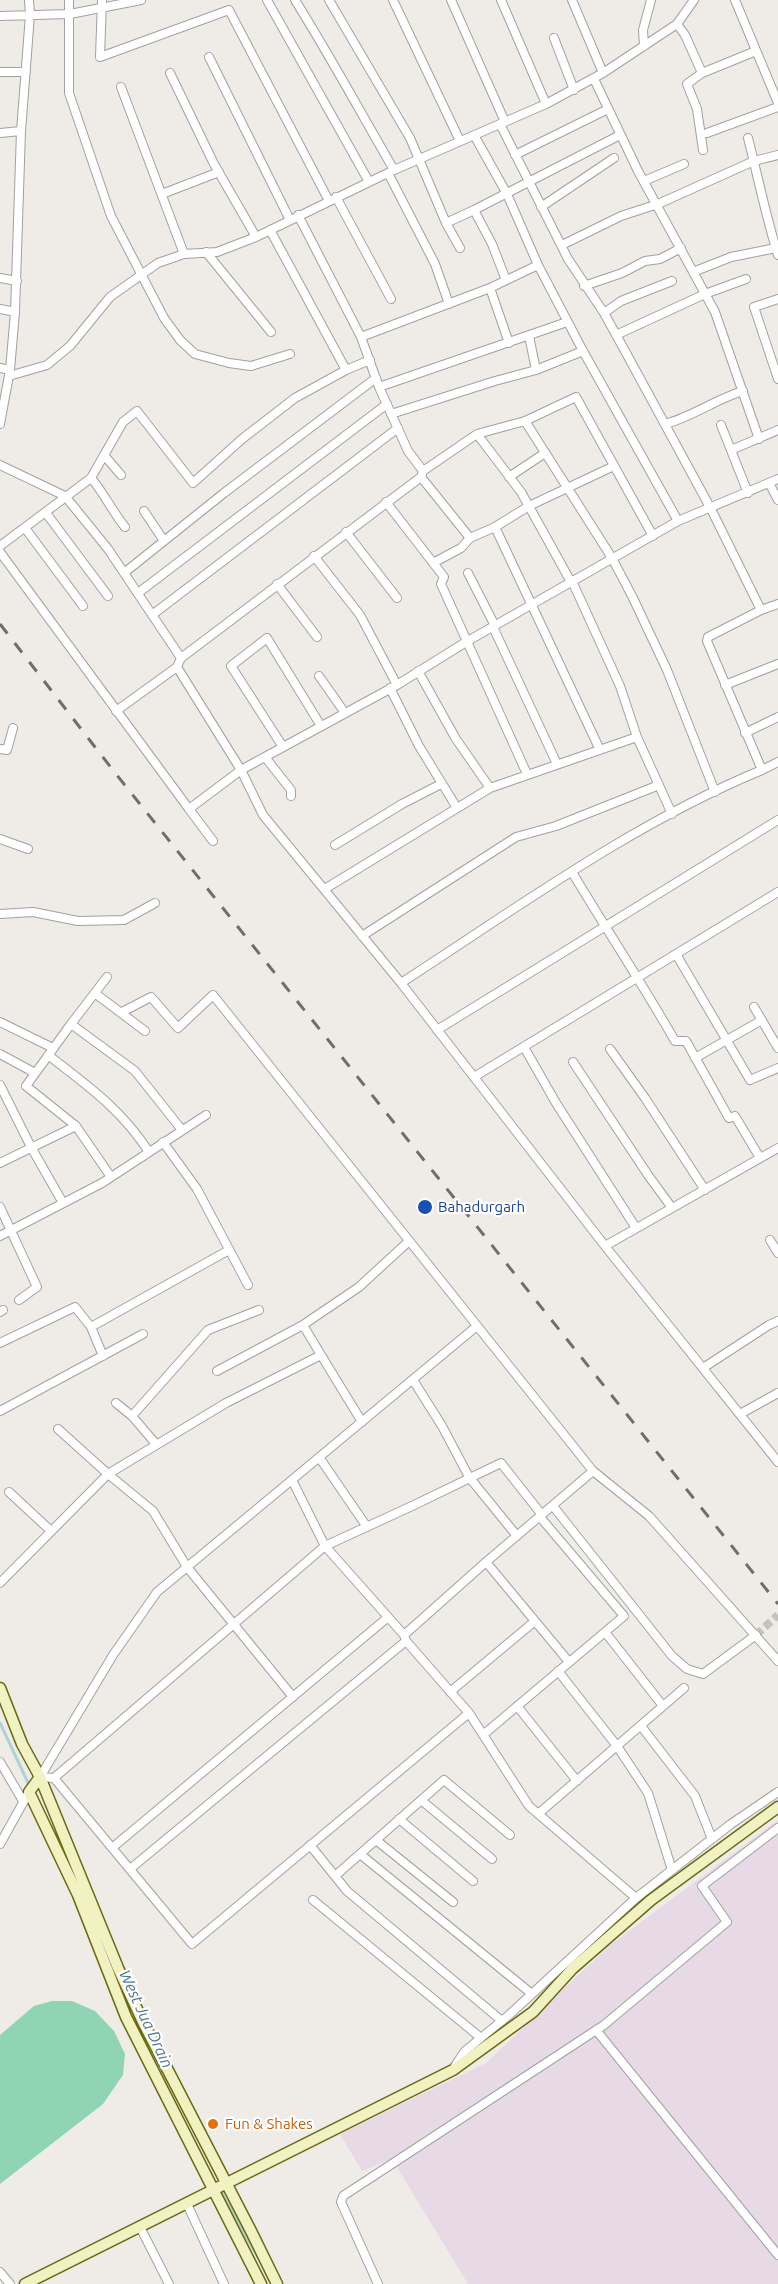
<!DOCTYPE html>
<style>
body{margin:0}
canvas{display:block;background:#efece7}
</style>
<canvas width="778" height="2284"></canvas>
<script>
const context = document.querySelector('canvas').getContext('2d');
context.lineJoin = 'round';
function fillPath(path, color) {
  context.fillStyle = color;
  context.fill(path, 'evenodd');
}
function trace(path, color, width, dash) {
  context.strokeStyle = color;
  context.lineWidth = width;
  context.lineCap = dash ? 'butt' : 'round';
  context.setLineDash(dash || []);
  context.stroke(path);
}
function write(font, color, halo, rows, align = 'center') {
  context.font = font + ' Ubuntu,sans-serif';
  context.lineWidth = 4.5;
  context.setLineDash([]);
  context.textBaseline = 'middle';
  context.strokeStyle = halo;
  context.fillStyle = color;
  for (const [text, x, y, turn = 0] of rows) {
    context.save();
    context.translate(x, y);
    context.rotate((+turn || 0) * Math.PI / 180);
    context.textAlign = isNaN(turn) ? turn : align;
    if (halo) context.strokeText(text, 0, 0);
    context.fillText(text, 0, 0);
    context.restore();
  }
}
fillPath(new Path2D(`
 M778,1820V2284H468L392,2159L362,2171L340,2134L486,2063L609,1946Z`), '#e7dae6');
fillPath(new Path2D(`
 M52,2001H72L95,2011L114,2031L125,2054L123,2075L103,2104L0,2184V2035L34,2006Z`), '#8fd5b4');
trace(new Path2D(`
 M0,1723L30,1787
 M54,1832L61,1848
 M219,2188L260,2261`), '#add1d7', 3);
trace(new Path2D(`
 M756,1635L778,1615`), '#c6c3bf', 8, [8, 4]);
const street = new Path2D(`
 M69,0V93L111,216L164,318L180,340L195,354L229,363L251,366L290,354
 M102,0L100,57L229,10L329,201
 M267,0L369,182
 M295,0C330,56 361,113 394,170
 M329,0L410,138L446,223L460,248
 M393,0L460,141
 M451,0L505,122
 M501,0L546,104
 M572,0L603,73
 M735,0L778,103
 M0,16L70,14L141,0
 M677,24L685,35L702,73
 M554,38L574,90
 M644,46L643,30L651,0
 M209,57L290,220
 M0,72H26
 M170,73L214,164L256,237
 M594,79L638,171L715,312L759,439
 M121,87L184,254
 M500,124L568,259L604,313L625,351L711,509L761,610
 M0,133L21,131
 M707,133L778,107
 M474,135L507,194L538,265L583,351L678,521
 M748,138C758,177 766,217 778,255
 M703,150L697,109L687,84L702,73L756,51
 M515,155L608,109
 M388,173L435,264L449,304
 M644,181L684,164
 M162,194L219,172
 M336,197L391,299
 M541,207L614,158
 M474,210L492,244L506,280
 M298,215L361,337L379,387L408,451L423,471L421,477L470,538L495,527L600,750
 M446,223L474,210L620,135
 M270,230L346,370
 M562,245L621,216L658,204L754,161L778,155
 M206,252L271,332
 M693,272L731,257L776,248
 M0,278L17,281
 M584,286L622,273L645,261L660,259L681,248
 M490,288L509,343
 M778,299L754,307L778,379
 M0,309L15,312
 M604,313L621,301L672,281
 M616,335L705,294L746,279
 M529,336L536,370
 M361,337L490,288L538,265
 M0,368L10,370
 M9,376L47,365L70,346L110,297L158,263L184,254L217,252L256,237L394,170L546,104L603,73L677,24L694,0
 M379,387L567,322
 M391,414L495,381L536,370L583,351
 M525,421L612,558L633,598L667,670L715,792
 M0,424L10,370L15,312L21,131L30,15L29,0
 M665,424C692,417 716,399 743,391
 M721,425L748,493
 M477,434L521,492L571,582
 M731,450L778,430
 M104,455L121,475
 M0,465L65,496L108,549L181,658L177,667L241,770L263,815L401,983L605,1246L778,1462
 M423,471L477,434L525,421L576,397L653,536
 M509,477L545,453
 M91,478C104,493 112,511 125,527
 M769,483L778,500
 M386,502L444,577L441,584L527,774
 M144,511L164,541
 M46,513L108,596
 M495,527L529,506L614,466
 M25,528L83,606
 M346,532L397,598
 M0,546L91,478L123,422L137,411L193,483L242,439L295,398L346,370L370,360
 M0,552L189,809L241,770L397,685
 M314,556L360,615L397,685L466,642L678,521L778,479
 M433,563L461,548L470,538
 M124,573L224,493L376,378
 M468,573L495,626
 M572,581L620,686L637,737L672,814
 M277,584L317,637
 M138,593L387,404
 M152,615L398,428
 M493,627L557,764
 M181,658L421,477
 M418,671L456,739L490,788
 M319,676L345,713
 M725,685L778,664
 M390,688L419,746L457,808
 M116,711L177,667
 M745,733L778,717
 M283,747L231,666L267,638L321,726
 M0,749L7,750L13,728
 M265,757L291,790V796
 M762,770L778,762
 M189,809L213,841
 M0,839L28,849
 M335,845L402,804L441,784
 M572,872C606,929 642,983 675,1041H686L729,1118L735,1116L760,1158
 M328,887L490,788L637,737
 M0,914L33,912L78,921L124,920L155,903
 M362,936L516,837L556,826L659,785
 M676,954L750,1080L778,1068
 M401,983C515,909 635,822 762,770L707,641L708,637L761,610L778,604
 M96,994L145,1031
 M754,1007L778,1048
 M122,1012L151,997L178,1028L213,995L593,1471L649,1516L778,1661
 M0,1022L53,1048
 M71,1024L107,977
 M437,1030L778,820
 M524,1047L556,1103L636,1228
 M610,1049L645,1098L705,1190
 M0,1054L35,1073
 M48,1055C88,1086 121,1109 149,1152
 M695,1058L762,1020
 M573,1062L648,1175L672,1208
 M474,1077L778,892
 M0,1085L31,1147L63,1203
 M163,1142L197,1189L248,1285
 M0,1163L76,1126
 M111,1177L76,1126L26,1086L71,1024L135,1071L182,1130
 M0,1207L37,1287L19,1300
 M0,1236L102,1183L206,1115
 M770,1240L778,1253
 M605,1246L778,1148
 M0,1312L3,1310
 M303,1325L321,1355
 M91,1327L229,1250
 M0,1343L75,1307L91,1327L103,1356
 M703,1368L769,1325L778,1321
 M217,1371L303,1325L359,1287L409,1241
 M413,1380L442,1426L469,1477L517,1536
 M116,1403L132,1416
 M0,1411L143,1334
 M740,1414L778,1393
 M58,1429L108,1474L153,1511L187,1567L293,1697
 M156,1444L132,1416L208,1330L259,1310
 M319,1457L367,1527
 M292,1480L325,1546L404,1635L406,1641L469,1713L529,1806L636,1898
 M9,1492L51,1531
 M553,1506L672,1656L687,1669L703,1674L756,1635
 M486,1562L569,1662
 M0,1583L108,1474L226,1403L321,1355L362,1422
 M605,1632L663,1706
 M404,1635L486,1562L593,1471
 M558,1671L617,1746L648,1793L672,1870
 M450,1692L535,1621
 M517,1706L577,1781
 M469,1713L192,1944L54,1778L40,1777L113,1655L157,1592L477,1326
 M641,1726L695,1796L712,1839
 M483,1735L624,1616L540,1517
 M0,1762L23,1801
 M54,1778L325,1546L412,1506L501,1463L542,1515
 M421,1800L492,1859
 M538,1814L684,1688
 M399,1819L473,1881
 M376,1840L453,1902
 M0,1844L29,1792
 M310,1845L347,1891L502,2021
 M112,1848L387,1618
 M360,1854L532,1994
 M130,1869L406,1641
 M335,1876L444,1780L510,1835
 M313,1900L481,2038
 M596,2030L778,2255
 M455,2066L465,2051L509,2015L636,1898L731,1824L778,1792
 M187,2204L224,2284
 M140,2227L169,2284
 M0,2272L10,2284
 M378,2284L341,2202L343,2196L604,2025L727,1922L702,1886L778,1828`);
const secondary = new Path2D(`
 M0,1688L22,1744L40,1777L118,1968L143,2022L251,2231L277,2284
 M40,1777L29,1792L78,1895L126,2017L261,2284
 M25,2284L453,2070L533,2012L573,1968L651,1900L778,1807`);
trace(street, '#a1a1a1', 10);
trace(secondary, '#696b12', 13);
trace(street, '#fff', 8);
trace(secondary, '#f2f1c2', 10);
trace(new Path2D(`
 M0,624L112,769L778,1604`), '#6e6e6e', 3, [12, 12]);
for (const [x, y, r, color] of [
 [425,1207,8,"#1a4fb4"],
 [213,2124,6,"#e8710a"]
]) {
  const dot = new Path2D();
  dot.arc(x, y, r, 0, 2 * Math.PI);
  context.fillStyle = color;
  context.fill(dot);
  trace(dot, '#fff', 2);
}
write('15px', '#164399', '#fff', [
 ["Bahadurgarh",438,1207]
], 'left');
write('15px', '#c56008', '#fff', [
 ["Fun & Shakes",225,2124]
], 'left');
write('italic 16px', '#507896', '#fff', [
 ["West Jua Drain",146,2019,65]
]);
</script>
